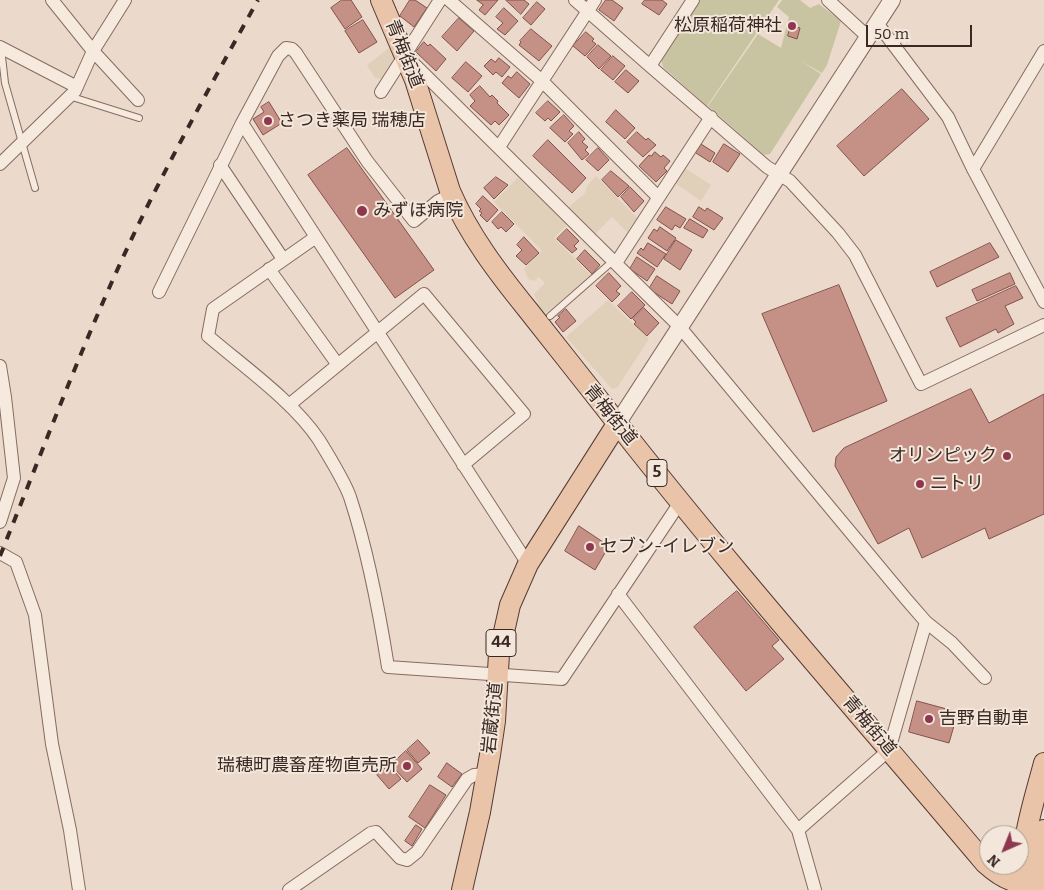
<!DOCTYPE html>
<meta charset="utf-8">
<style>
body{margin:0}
#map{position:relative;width:1044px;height:890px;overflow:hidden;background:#ebd9cc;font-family:Bitter,serif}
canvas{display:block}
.north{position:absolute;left:979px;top:825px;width:50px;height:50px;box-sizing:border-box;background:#f3e6da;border:1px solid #a99a91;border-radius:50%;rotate:224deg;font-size:14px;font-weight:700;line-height:20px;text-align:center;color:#392823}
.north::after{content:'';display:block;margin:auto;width:18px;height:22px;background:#8f374f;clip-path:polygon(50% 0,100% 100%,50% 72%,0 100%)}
.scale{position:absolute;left:866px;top:25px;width:106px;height:22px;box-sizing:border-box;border:2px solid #392823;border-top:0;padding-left:6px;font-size:15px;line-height:18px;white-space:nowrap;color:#392823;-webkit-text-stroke:4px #f3e6da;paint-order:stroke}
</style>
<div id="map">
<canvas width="1044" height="890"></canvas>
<div class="north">N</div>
<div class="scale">50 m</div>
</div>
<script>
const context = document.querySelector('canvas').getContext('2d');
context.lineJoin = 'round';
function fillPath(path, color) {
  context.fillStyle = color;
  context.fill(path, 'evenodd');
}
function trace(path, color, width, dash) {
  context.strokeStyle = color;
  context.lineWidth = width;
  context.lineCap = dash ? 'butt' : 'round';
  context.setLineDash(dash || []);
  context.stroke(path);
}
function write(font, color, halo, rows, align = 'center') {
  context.font = font + ' Bitter,"Noto Sans JP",serif';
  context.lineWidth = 4;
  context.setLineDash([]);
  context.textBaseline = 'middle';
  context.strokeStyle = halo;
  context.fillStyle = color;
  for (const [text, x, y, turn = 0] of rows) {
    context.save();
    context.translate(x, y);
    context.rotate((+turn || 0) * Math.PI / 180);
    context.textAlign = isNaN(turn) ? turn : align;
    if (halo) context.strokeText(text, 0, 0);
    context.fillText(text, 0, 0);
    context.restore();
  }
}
fillPath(new Path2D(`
 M393,45L396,56L381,79L375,78L367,65Z
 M685,168L711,185L701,201L675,183Z
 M596,176L637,218L627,232L612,217L594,235L568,208L585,193L587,186Z
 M518,177L567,225L554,238L591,275L545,314L540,308L534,294L545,283L539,277L534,281L528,279L524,269L542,251L494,202Z
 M608,300L649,339L617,388L612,389L566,337Z`), '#e0d0ba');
fillPath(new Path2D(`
 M700,0H779L707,106L663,67L661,59Z
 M782,0H800L810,8L819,4L841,21L827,65L822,73L801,61L821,74L770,154L764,155L708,106L758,34L781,48L789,17L777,7Z`), '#c8c3a0');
const building = new Path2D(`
 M342,0H351L362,17L345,29L331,8Z
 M410,0H415L427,8L414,27L400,16Z
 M477,0H498L485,15L479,10L483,5Z
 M506,0H524L529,4L521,14Z
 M606,0H612L623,8L614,21L599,10Z
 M645,0H662L667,4L659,15L642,4Z
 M537,2L545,9L531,25L523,18Z
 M504,8L518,21L505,35L497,29L503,23L496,17Z
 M459,18L474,31L457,51L442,37Z
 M363,20L377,42L359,53L345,31Z
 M791,25L800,28L797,39L788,36Z
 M531,29L552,46L539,61L519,45L521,42L520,41Z
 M586,32L594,39L592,41L596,44L585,56L573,46Z
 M424,42L428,46L430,44L446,59L436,71L416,52Z
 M598,45L611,56L599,69L587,57Z
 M613,56L625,66L613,80L601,70Z
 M499,58L510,67L502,77L496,72L493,75L484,66L491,59L495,62Z
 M466,62L482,76L468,92L452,78Z
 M626,70L639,81L628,93L615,82Z
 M517,72L530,84L519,98L502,83L508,76L511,78Z
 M480,86L490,97L492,95L498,101L497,103L509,115L499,125L495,121L491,125L470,106L475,101L470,95Z
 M902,89L929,119L864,176L837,146Z
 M548,101L560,112L551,121L548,118L545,121L536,113Z
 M269,102L282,123L263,135L253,119L264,112L261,107Z
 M616,110L635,128L625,139L606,122Z
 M564,115L574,126L569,131L573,134L565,142L550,128Z
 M579,132L585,139L582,142L588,147L585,150L589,154L582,160L568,143Z
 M637,132L646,140L648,138L656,145L643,157L627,142Z
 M548,140L586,178L572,193L533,156Z
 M701,144L715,153L710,162L696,153Z
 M724,144L740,154L728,172L713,162Z
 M347,148L434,270L395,298L308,175Z
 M598,148L609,160L598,171L586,160Z
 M655,152L661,157L663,155L670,161L664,168L667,171L656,182L639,166L649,155L651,156Z
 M611,171L629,186L618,197L602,180Z
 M496,177L508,185L494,199L484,188Z
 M630,187L644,201L634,212L621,197Z
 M483,196L498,210L487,222L480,215L482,213L479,211L481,209L476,204Z
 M666,207L686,219L680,228L675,225L672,230L657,220Z
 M699,207L705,211L707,208L723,218L714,230L693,217Z
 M502,212L514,224L506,232L501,227L498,229L492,222Z
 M690,219L708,230L703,238L684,228Z
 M660,227L676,238L667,251L648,238L654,229L657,231Z
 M567,229L579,241L574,246L577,249L572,253L557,239Z
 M524,237L539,253L526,265L516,256L522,250L517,245Z
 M676,240L692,250L680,270L664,259Z
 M648,243L666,254L657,267L637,253L641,248L643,250Z
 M990,243L999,257L937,287L930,272Z
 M585,250L600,265L592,274L577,259Z
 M637,257L655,269L647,281L630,269Z
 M609,273L621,286L616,291L620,294L612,302L596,286Z
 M1010,273L1015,284L977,301L972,290Z
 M657,276L680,291L672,304L649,289Z
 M839,285L887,401L813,432L762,314Z
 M1016,286L1023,298L1005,306L1014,324L998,333L996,329L960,347L946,318Z
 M632,292L645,305L631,319L618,306Z
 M644,308L659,323L647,336L634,324L636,322L633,319Z
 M566,309L576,321L563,332L555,322L560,317L558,316Z
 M971,389L989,423L1044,394V514L989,539L985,528L922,558L909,528L878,544L835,466L836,457L844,448Z
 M579,526L609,546L595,570L565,551Z
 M737,591L779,640L772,646L784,659L746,691L694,627Z
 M917,701L958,712L949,743L909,732Z
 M418,740L430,753L418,763L407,750Z
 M406,751L422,769L407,782L391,765Z
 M447,763L462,774L452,787L438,777Z
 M389,765L401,779L389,789L377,775Z
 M430,785L446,795L425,828L409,817Z
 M416,825L422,829L412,846L405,841Z`);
fillPath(building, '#c59086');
trace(building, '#835149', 1);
const service = new Path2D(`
 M1,48L5,83L35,188
 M69,96L139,118
 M550,316L614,260`);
const minor = new Path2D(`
 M52,0L93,51L138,100
 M449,0L542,81L658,197
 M575,0L650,66L693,0
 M828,0L868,37
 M877,23L948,117L973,169L1044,302
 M0,47L77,87
 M410,60L679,326L906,599L926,622L952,643L985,678
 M650,66L767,167L790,181L838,233L855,255L921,384L1044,325
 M381,92L440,0
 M242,123L528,564
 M499,147L595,0
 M0,164L75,91L93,51L125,0
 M220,165L283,259
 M973,169L1044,51
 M316,237L213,309L208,336C243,366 294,402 319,440C327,453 345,483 350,497C368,552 379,610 388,667L562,679L681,501
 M616,263L711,117
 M269,269L338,365
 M159,292L242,123L278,56L286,48L292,49L296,53L367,161L414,221L438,201L452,194
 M0,366L5,397L14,478L0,522
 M289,405L424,294L524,414L463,465
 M0,553L16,562L35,615L52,744L70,830L79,890
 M618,594L798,830L815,890
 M798,830L889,750L926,622
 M289,890L371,833L376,832L400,858L407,860L417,852L467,779L474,775L487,774`);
const tertiary = new Path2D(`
 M617,424L892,0`);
const primary = new Path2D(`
 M381,0L415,80L450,191C469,235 498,273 528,310C553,342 578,373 603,405C725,562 857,711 985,863C1005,881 1016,884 1042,884
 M462,890L480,812L490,755L495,721L499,654L510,605L528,564L617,424
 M1024,890C1018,847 1033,805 1044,763
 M1043,890L1042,837L1044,830`);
trace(service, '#866b61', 8);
trace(minor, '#866b61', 14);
trace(tertiary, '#866b61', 18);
trace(primary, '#553b34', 22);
trace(service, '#f6e9de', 6);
trace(minor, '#f6e9de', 12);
trace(tertiary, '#f6e9de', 16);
trace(primary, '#e9c4a9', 20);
trace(new Path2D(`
 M0,556C47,440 91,320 147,207C182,137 220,68 258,0`), '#392823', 4, [9, 9]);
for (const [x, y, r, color] of [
 [792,26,5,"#8f374f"],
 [268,121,5,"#8f374f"],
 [362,211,6,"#8f374f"],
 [1007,456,5,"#8f374f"],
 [920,484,5,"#8f374f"],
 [590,547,5,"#8f374f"],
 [929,719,5,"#8f374f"],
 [407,766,5,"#8f374f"]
]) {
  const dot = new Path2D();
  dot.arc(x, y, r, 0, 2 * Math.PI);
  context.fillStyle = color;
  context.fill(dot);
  trace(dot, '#f3e6da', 2);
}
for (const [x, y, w] of [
 [657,473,20],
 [501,643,30]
]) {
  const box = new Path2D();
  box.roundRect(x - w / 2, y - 13.5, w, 27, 4);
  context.fillStyle = '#f3e6da';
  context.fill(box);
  trace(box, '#392823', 1);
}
write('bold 16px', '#392823', null, [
 ["5",657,473],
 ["44",501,643]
]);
write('18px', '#392823', '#f3e6da', [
 ["松原稲荷神社",782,26,"right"],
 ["さつき薬局 瑞穂店",278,121],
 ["みずほ病院",373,211],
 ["オリンピック",997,456,"right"],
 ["ニトリ",930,484],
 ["セブン-イレブン",600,547],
 ["吉野自動車",939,719],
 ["瑞穂町農畜産物直売所",397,766,"right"]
], 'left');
write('18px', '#392823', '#f3e6da', [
 ["青梅街道",404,54,68],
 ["青梅街道",610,415,51],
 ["岩蔵街道",493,718,-84],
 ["青梅街道",869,726,50]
]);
</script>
